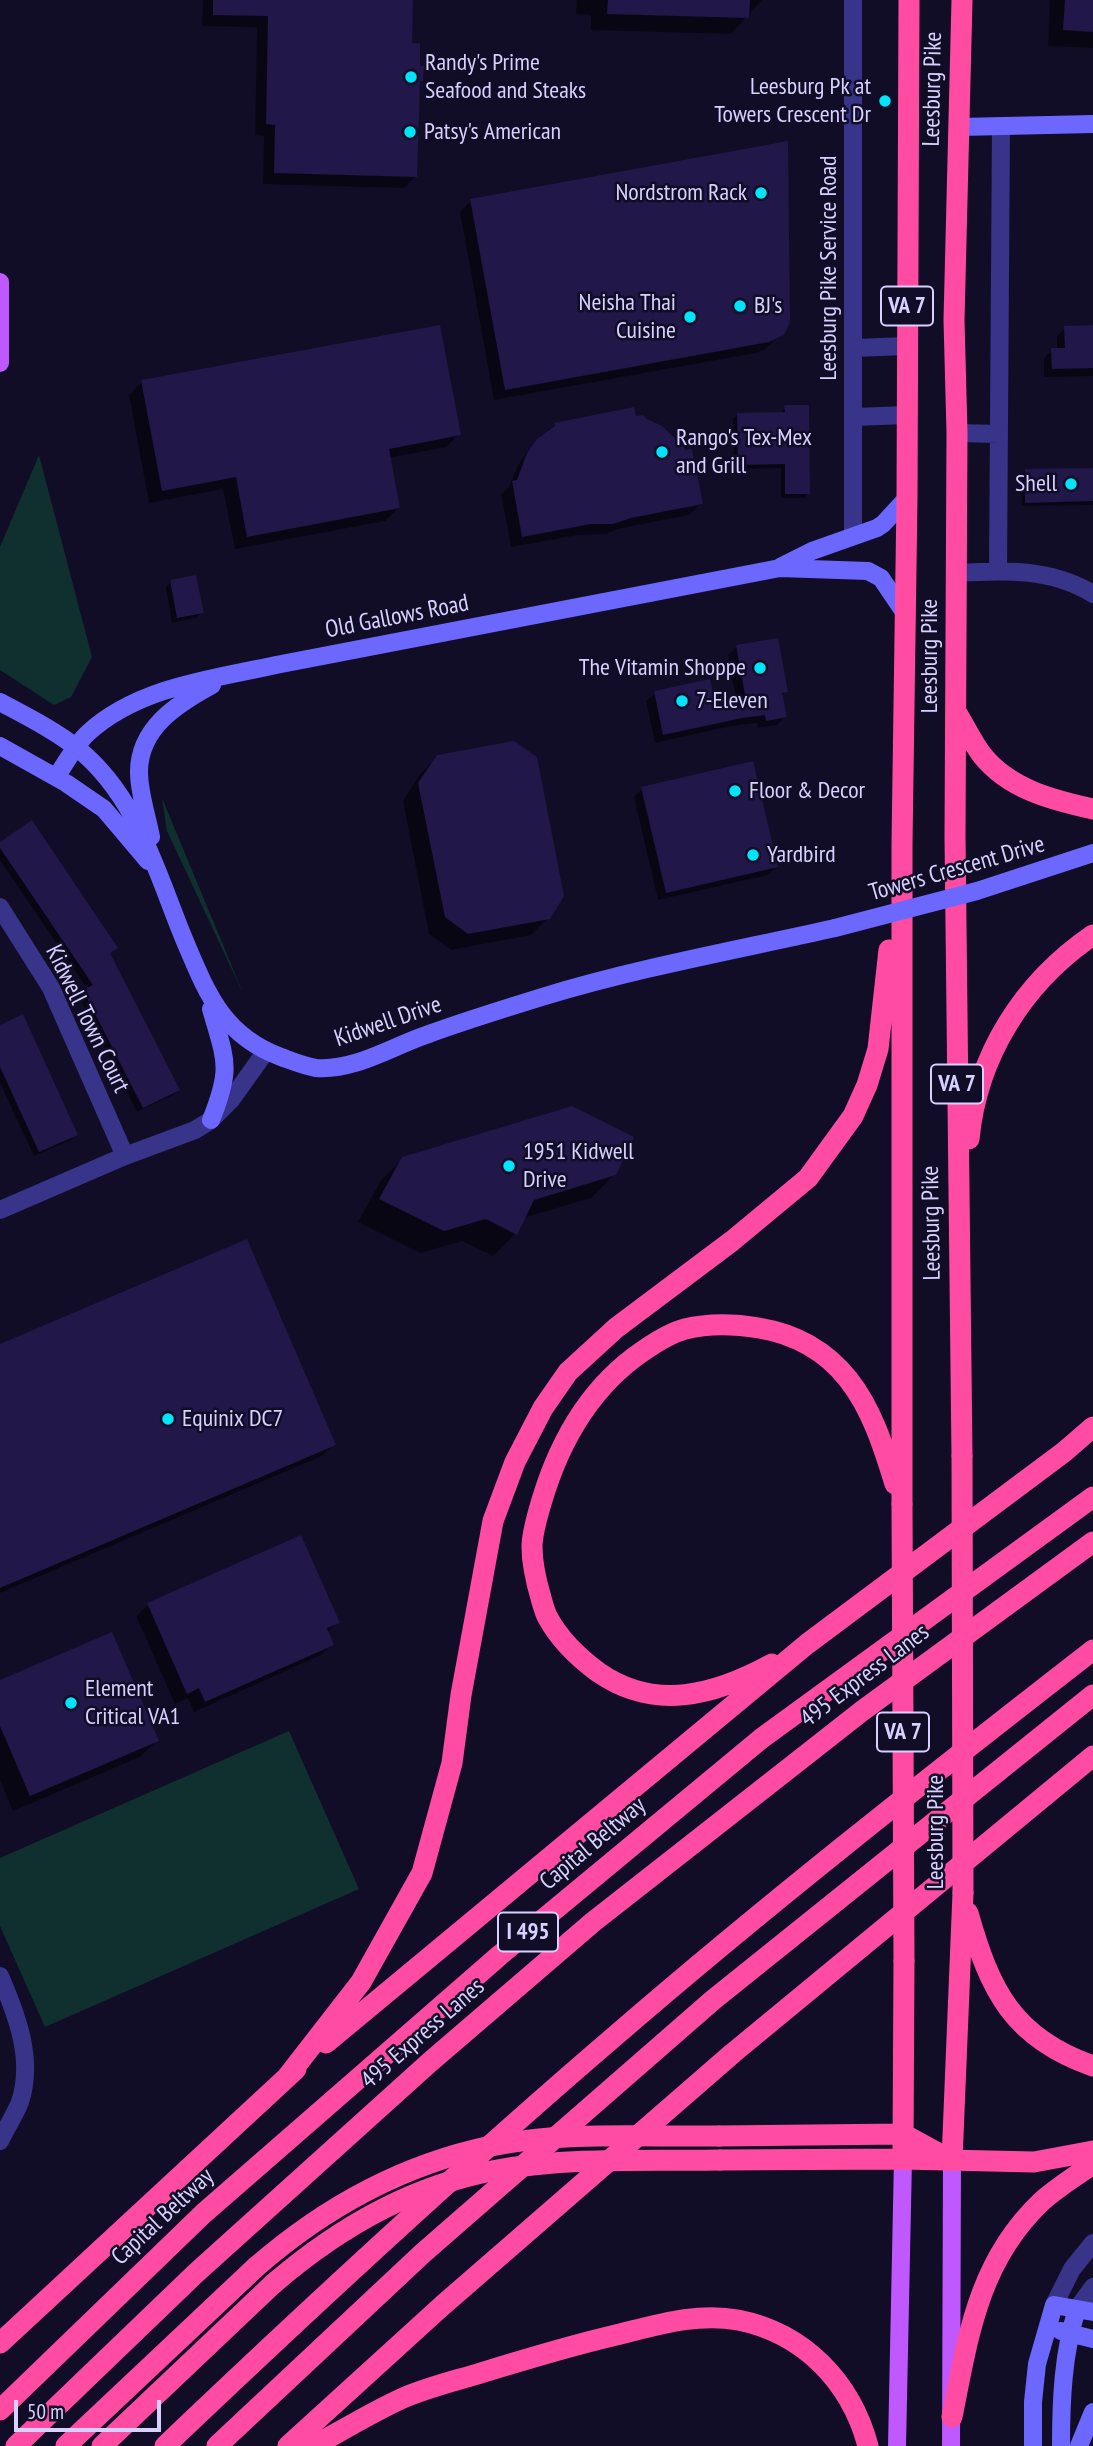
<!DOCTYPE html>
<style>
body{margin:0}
#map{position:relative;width:1093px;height:2446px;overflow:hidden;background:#110d26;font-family:"PT Sans Narrow",sans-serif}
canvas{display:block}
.scale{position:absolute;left:14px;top:2400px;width:147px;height:32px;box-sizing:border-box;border:4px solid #d7d1ff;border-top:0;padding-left:9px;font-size:21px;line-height:24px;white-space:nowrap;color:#d7d1ff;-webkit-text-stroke:5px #110d26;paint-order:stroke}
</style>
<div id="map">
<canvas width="1093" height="2446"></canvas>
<div class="scale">50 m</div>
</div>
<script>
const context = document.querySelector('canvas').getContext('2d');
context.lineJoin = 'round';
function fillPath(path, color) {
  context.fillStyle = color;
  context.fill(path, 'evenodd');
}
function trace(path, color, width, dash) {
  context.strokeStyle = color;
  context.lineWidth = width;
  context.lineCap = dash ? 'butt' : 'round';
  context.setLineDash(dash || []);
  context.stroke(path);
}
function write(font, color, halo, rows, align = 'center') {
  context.font = font + ' "PT Sans Narrow",sans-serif';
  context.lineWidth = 5;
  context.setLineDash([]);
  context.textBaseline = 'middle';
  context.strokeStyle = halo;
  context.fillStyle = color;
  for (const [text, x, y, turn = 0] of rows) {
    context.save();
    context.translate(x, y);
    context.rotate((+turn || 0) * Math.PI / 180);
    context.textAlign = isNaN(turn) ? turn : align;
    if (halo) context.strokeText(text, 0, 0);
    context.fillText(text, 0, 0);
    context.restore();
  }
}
fillPath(new Path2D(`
 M39,455L92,657L71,697L54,705L0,670V547Z
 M162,798L243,993L167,831Z
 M289,1731L359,1889L45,2027L0,1926V1858Z`), '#0f302f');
fillPath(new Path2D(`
 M203,0H412L411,45L422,80L418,84L416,176L404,188L263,184L264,136L255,135L257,27L202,26Z
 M577,0H762L731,34L591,30V15L576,14Z
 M1050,0H1093V48L1048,46Z
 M471,201L785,331L764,350L756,353L494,400L460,212Z
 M1093,327V376L1044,377V358L1052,350H1057V336L1065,328Z
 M142,382L459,434L446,447L389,458L399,508L385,521L235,549L223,489L149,503L129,395Z
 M785,407L808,494L804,498H781V468L734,469L733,419L737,415L781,414Z
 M634,418L701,504L689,515L618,529L606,534L578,535L511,547L501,494L509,487L517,467L526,453L555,425Z
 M1093,470V505L1022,506L1021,475L1025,471Z
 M171,581L202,613L196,618L172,623L166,587Z
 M737,647L786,691L781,696L785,717L777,725L758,728L757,723L732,726L655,743L646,701L655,693L714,707L737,703L728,655Z
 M437,757L548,918L531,935L451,950L429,934L403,801L420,774Z
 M642,789L776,867L768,875L658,900L634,797Z
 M0,844L109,954L178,1089L173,1095L137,1112L79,997L88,990L0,860Z
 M0,1027L76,1134L71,1140L34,1156L0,1083Z
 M403,1158L615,1174L591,1198L523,1218L516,1233L493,1256L462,1241L420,1253L358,1222L380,1182Z
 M0,1346L333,1445L322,1456L0,1593Z
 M300,1537L338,1622L327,1633L332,1644L321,1655L194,1712L188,1698L175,1704L136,1616L148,1605Z
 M0,1682L157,1741L140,1757L13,1811L0,1780Z`), '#0007');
fillPath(new Path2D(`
 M213,0H413L412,43H420V66H424L423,81H420L417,177L274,173L275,125L266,124L268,16L213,15Z
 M608,0H750L749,18L607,14Z
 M1065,0H1093V32L1063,30Z
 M788,141L790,322L784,335L769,342L505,390L470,199Z
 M440,325L461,435L389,449L400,508L247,537L236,477L162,491L141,380Z
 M1093,325V368L1052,369L1051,348H1065L1064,326Z
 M784,405H809L810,494H785V464L738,465L737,413L785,412Z
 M634,407L636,416L644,415L645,418L662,426L679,442L683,441L685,450L692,449L703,504L631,518L613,524H591L522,537L512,481L517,480L527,453L537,439L555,426L554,423Z
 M1093,468V501L1025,503V469Z
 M196,575L204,613L177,618L170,580Z
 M778,638L788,692L782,693L787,717L766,721L765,715L742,718L663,735L654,691L710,679L716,705L746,700L736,645Z
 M514,741L537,757L564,896L550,919L468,934L445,917L418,783L437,755Z
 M753,761L778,867L666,893L641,787Z
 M32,820L118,948L110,953L180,1090L143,1108L83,990L93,985L0,848V842Z
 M23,1014L78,1135L39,1152L0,1067V1025Z
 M572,1106L634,1137L616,1175L534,1200L517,1235L486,1219L444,1231L379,1199L402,1157Z
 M247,1239L336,1445L0,1588V1344Z
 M301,1535L340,1623L327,1628L334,1645L205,1702L199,1688L187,1694L147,1603Z
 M112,1632L159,1741L30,1796L0,1726V1680Z`), '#211748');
trace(new Path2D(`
 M853,348L907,346
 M854,417L907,415
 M957,433L999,434
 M853,535V0
 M998,570L1001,126
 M956,573C1004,570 1051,568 1093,594
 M0,907L51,988L125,1156
 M0,1210L125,1156L195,1130L211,1120L231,1100L266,1051
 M0,1976C17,2015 34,2060 20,2102C15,2115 6,2128 0,2141
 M1054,2305L1072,2269L1093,2243
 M1077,2309L1093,2287`), '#373489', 18);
trace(new Path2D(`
 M959,127L1093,124
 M780,567L812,551L877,528L883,524L907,498
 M0,702C26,716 54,730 77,748C137,796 156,871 184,939C207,993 222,1035 281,1057C292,1061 304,1066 316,1068C354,1071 391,1047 426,1035C464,1021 503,1009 542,997C637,968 737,950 835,928
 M0,746L66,783L104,809L148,861
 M56,777C66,763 75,745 88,733C138,687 212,679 276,665L780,568L868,571L881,578L904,612
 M151,837C147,816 139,793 139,772C139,728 177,704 212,685
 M211,1120C232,1068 226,1061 211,1009
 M1061,2331L1093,2339
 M1033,2446V2402L1037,2364L1054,2305L1093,2312
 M1061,2446C1061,2400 1063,2353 1077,2309
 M1079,2446L1093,2412`), '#6c68ff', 18);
trace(new Path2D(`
 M0,282V363
 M897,2446L903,2159
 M951,2446L952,2160`), '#c058ff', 18);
trace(new Path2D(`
 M956,712C965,726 972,742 982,755C1009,789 1052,800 1093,809
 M969,1139C977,1055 1024,982 1093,935
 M962,1456L955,836L957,433L954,320L962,0
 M902,1504V844L907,498L909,0
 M772,1664C715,1695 655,1712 598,1672C579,1658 560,1640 548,1618C545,1613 543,1605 541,1598C536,1581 532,1565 532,1547C532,1532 538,1514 542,1500C560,1440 590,1387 643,1351C656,1342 670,1333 685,1329C709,1323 735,1324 759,1328C795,1334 825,1350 848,1379C872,1409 884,1448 895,1484
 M968,1913C990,1991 1013,2038 1093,2066
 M326,2043L807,1644L1064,1452L1093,1427
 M288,2076L361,1982L422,1873L452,1763L461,1695L493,1521L515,1462L543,1408L568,1372L616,1328L732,1241L808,1178L853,1116L867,1085L878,1049L889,950
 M719,2136L903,2134L947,2158
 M903,2148L904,1961
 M720,2160L903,2159L1034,2162L1093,2151
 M952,2160L963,1893
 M0,2343L296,2069
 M0,2410L204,2213L500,1955L762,1738L1093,1497
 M952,2417C968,2337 978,2262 1041,2202C1056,2188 1076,2176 1093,2164
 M16,2446L196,2273L430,2062L593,1922L862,1711L1093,1542
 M66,2446L256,2267
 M102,2446L273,2284
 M165,2446C312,2306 461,2168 615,2036C770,1902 931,1776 1093,1650
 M217,2446L423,2253L713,2000L1093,1695
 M288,2446L443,2305L733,2053L1093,1756
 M314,2446C343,2430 372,2412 403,2398C426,2388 450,2382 474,2375C520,2361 565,2347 612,2336C654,2326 695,2312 738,2320C804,2333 851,2382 868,2446`), '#ff4ca2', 21);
trace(new Path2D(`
 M835,928L977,891L1093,853`), '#6c68ff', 18);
trace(new Path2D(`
 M962,1456L963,1893
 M902,1504L904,1961
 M256,2267C325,2207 401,2165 491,2146C564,2131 644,2137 719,2136
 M273,2284C338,2228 412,2185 497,2170C570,2157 646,2161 720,2160`), '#ff4ca2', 21);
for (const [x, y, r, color] of [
 [411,77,7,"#00e4fc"],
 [885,101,7,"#00e4fc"],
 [410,132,7,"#00e4fc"],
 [761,193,7,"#00e4fc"],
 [740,306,7,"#00e4fc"],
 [690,317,7,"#00e4fc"],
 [662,452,7,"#00e4fc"],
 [1071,484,7,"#00e4fc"],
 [760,668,7,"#00e4fc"],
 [682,701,7,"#00e4fc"],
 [735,791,7,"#00e4fc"],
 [753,855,7,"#00e4fc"],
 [509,1166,7,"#00e4fc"],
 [168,1419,7,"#00e4fc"],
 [71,1703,7,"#00e4fc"]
]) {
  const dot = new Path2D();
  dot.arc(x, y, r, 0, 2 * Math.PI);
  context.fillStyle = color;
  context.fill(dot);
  trace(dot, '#110d26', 2.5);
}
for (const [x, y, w] of [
 [907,306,52],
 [957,1084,52],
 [903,1732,52],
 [528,1932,60]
]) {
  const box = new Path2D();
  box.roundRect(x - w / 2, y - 19.5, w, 39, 5);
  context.fillStyle = '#110d26';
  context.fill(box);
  trace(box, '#d7d1ff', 2);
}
write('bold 23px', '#d7d1ff', null, [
 ["VA 7",907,306],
 ["VA 7",957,1084],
 ["VA 7",903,1732],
 ["I 495",528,1932]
]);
write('24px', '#d7d1ff', '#110d26', [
 ["Randy's Prime",425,63],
 ["Seafood and Steaks",425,91],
 ["Leesburg Pk at",871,87,"right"],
 ["Towers Crescent Dr",871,115,"right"],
 ["Patsy's American",424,132],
 ["Nordstrom Rack",747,193,"right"],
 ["Neisha Thai",676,303,"right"],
 ["Cuisine",676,331,"right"],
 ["BJ's",754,306],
 ["Rango's Tex-Mex",676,438],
 ["and Grill",676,466],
 ["Shell",1057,484,"right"],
 ["The Vitamin Shoppe",746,668,"right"],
 ["7-Eleven",696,701],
 ["Floor & Decor",749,791],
 ["Yardbird",767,855],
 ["1951 Kidwell",523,1152],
 ["Drive",523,1180],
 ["Equinix DC7",182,1419],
 ["Element",85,1689],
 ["Critical VA1",85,1717]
], 'left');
write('24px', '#d7d1ff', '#110d26', [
 ["Leesburg Pike",933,89,-89],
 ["Leesburg Pike Service Road",829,268,-90],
 ["Old Gallows Road",397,617,-11],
 ["Leesburg Pike",930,656,-90],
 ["Towers Crescent Drive",957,869,-16],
 ["Kidwell Town Court",87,1019,64],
 ["Kidwell Drive",388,1022,-19],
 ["Leesburg Pike",932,1223,-91],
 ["495 Express Lanes",865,1676,-37],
 ["Leesburg Pike",936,1832,-90],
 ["Capital Beltway",593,1844,-40],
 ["495 Express Lanes",423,2034,-41],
 ["Capital Beltway",163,2217,-43]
]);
</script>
